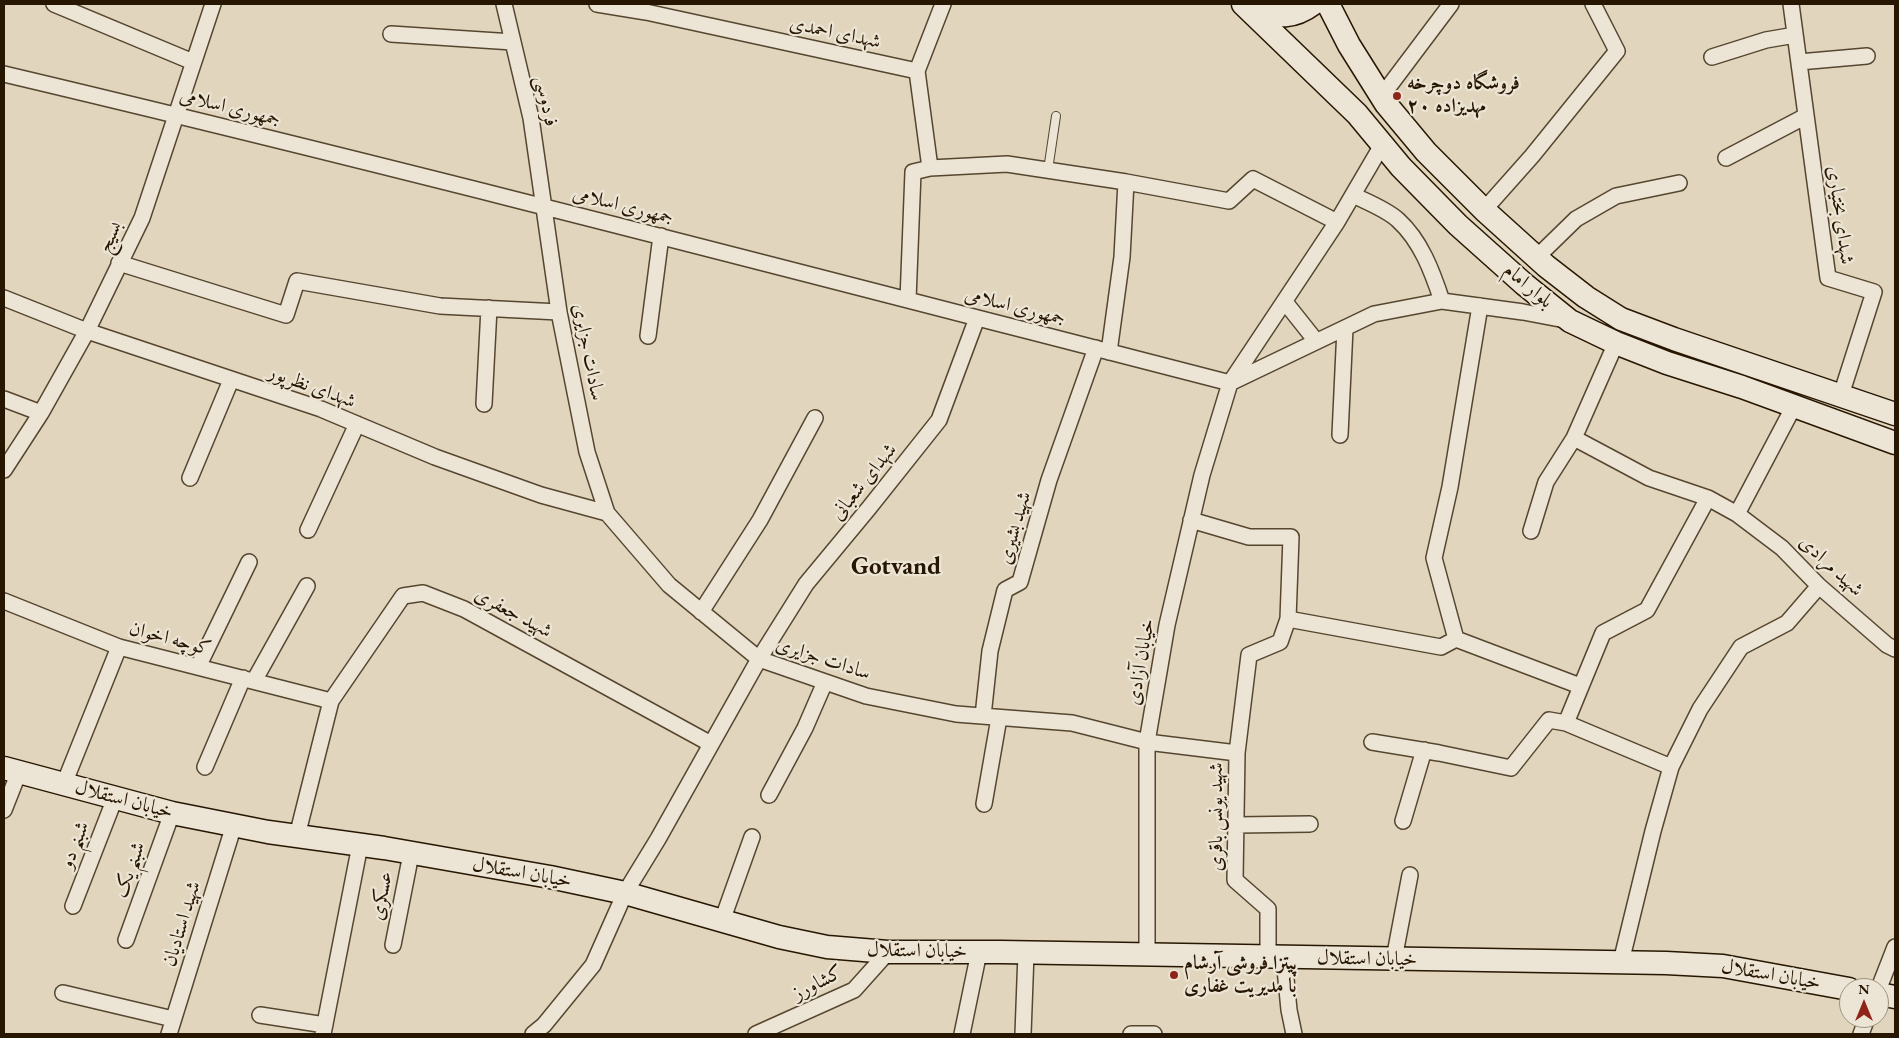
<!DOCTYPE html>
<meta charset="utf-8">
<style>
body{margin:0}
#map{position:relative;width:1899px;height:1038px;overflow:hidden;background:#e1d6bd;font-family:"EB Garamond",serif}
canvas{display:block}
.frame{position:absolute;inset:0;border:5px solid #271601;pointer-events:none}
.north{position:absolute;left:1839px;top:978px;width:50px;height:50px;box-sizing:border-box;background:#ece4d4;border:1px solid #9d9280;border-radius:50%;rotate:0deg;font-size:14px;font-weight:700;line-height:20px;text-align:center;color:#271601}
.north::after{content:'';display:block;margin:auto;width:18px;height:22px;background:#8f2418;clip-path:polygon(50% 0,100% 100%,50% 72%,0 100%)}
</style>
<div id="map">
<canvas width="1899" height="1038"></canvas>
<div class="frame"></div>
<div class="north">N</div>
</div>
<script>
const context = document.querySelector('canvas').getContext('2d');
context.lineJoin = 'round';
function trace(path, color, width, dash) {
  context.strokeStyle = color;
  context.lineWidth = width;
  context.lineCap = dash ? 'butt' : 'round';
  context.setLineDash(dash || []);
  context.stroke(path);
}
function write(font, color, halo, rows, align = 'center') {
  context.font = font + ' "EB Garamond",Amiri,serif';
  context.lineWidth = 4.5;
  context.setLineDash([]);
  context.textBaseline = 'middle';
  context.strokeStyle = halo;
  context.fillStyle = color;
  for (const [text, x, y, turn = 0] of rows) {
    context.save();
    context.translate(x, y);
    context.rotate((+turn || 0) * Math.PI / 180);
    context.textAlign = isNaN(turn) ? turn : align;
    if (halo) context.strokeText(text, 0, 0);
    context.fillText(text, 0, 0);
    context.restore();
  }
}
const lane = new Path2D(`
 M1048,170L1056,116`);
const street = new Path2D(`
 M54,4L193,62
 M504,4L531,118L559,312L587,452L607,513L669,585L759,659L866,696L956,714L1072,723L1147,742L1237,753L1249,655L1280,642L1288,619L1291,537H1249L1191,520
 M597,4L646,12L917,71
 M1791,4L1828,278L1874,292L1841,395
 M391,34L513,42
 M1712,57L1766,40L1795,35
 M1799,62L1867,56
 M4,74C414,171 822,278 1230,383L1374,314L1442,301L1523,312L1565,320
 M1381,97L1451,4
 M1726,158L1806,116
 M930,168L1007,164L1126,182L1229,201L1253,179L1337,222
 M1353,195C1367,202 1386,209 1398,220C1421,241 1432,271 1442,301
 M1484,210L1532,156L1617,51L1593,4
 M1537,257L1576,219L1616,196L1679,183
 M119,263L286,315L297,281L440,306L559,312
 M4,298L87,331L321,409L435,457L541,495L607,513
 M908,300L913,172L930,168L917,71L943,4
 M1285,302L1316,341
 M648,336L661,236
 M1616,343L1574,438L1649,478L1708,498
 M1109,352L1122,257L1126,182
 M4,399L41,413
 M484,404L489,308
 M1340,435L1345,328
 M4,470L41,413L87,331L142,218L213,4
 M190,478L231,380
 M1737,514L1782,548L1819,586L1887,645L1895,649
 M308,530L357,424
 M1531,531L1546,482L1574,438
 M4,601L119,647L331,701
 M701,612L760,520L815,418
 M1288,619L1441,647L1456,639L1580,686
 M1456,639L1434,558L1450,487L1480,306
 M198,667L249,562
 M254,681L307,586
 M983,716L990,651L1005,590L1020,582L1049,480L1096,348
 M1372,742L1439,753L1511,768L1549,720L1566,723
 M1237,753L1235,880L1268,909V957
 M205,767L243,678
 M1671,767L1700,709L1741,647L1787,623L1819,586
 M64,784L119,647
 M769,795L805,728L825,682
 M984,804L999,718
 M4,810L19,772
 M1403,821L1424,750
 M1236,825L1310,824
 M297,836L331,701L403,596L423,593L464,609L711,744
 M73,906L115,798
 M722,921L752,837
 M126,940L172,813
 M393,945L411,854
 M1147,955V742L1167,625L1202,475L1230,383L1337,222L1382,145
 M1284,958L1289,1010L1294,1034
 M1394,959L1410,875
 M1621,962L1653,831L1671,767L1566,723L1603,633L1647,610L1708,498L1737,514L1794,406
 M1879,988L1895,947
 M63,993L173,1019
 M260,1015L325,1025
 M169,1034L234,825
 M323,1034L360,845
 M533,1034L544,1025L593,965L625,893L658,839L759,659L806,584L869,508L939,420L977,318
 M756,1034L854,990L888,952
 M962,1034L979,952
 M1023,1034L1026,953
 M1131,1034H1154
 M1861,1034L1867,1018`);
const secondary = new Path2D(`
 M1243,4L1357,114L1401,167L1458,225L1524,284L1570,321L1616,343L1667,363L1742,387L1895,443
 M1259,4C1274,22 1297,16 1313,4
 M1328,4L1349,45L1386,104L1426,152L1484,210L1546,266L1586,297L1621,319L1674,339L1895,414
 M4,768L172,813L268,832L384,848L550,877L625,893L779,937L827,947L888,952H1001L1666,963L1723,966L1849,989
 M1879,994L1895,997`);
trace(lane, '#564630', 10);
trace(street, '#564630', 18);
trace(secondary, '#271601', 25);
trace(lane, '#ece4d4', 8);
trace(street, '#ece4d4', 15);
trace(secondary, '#ece4d4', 22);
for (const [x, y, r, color] of [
 [1397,96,5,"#8f2418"],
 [1174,975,5,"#8f2418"]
]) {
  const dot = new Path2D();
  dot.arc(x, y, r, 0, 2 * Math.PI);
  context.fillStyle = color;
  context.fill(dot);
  trace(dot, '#ece4d4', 2);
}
write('20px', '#271601', '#ece4d4', [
 ["شهدای احمدی",835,33,12],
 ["فردوسی",546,101,78],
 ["جمهوری اسلامی",230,108,14],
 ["جمهوری اسلامی",623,206,14],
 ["شهدای بختیاری",1840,215,82],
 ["بسیج",110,237,-64],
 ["بلوار امام",1528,286,40],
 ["جمهوری اسلامی",1015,307,14],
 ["سادات جزایری",588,352,79],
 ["شهدای نظرپور",312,387,20],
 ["شهدای شعبانی",864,482,-51],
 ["شهید بشیری",1015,528,-74],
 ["شهید مرادی",1831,566,43],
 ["شهید جعفری",513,613,28],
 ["کوچه اخوان",170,639,15],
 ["سادات جزایری",823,659,18],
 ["خیابان آزادی",1141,662,-80],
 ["خیابان استقلال",124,800,15],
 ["شهید یونس باقری",1217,817,-90],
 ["شبنم دو",75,845,-68],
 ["شبنم یک",130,870,-70],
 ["خیابان استقلال",522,873,10],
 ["عسکری",382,896,-79],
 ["شهید استادیان",182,924,-73],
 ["خیابان استقلال",917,951,1],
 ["خیابان استقلال",1367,959,1],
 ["خیابان استقلال",1771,975,10],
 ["کشاورز",818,983,-27]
]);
write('bold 20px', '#271601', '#ece4d4', [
 ["فروشگاه دوچرخه",1407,84],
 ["۲۰ مهدیزاده",1407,107],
 ["پیتزا فروشی آرشام",1184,964],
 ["با مدیریت غفاری",1184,987]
], 'left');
write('bold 25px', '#271601', '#ece4d4', [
 ["Gotvand",896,567]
]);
</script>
